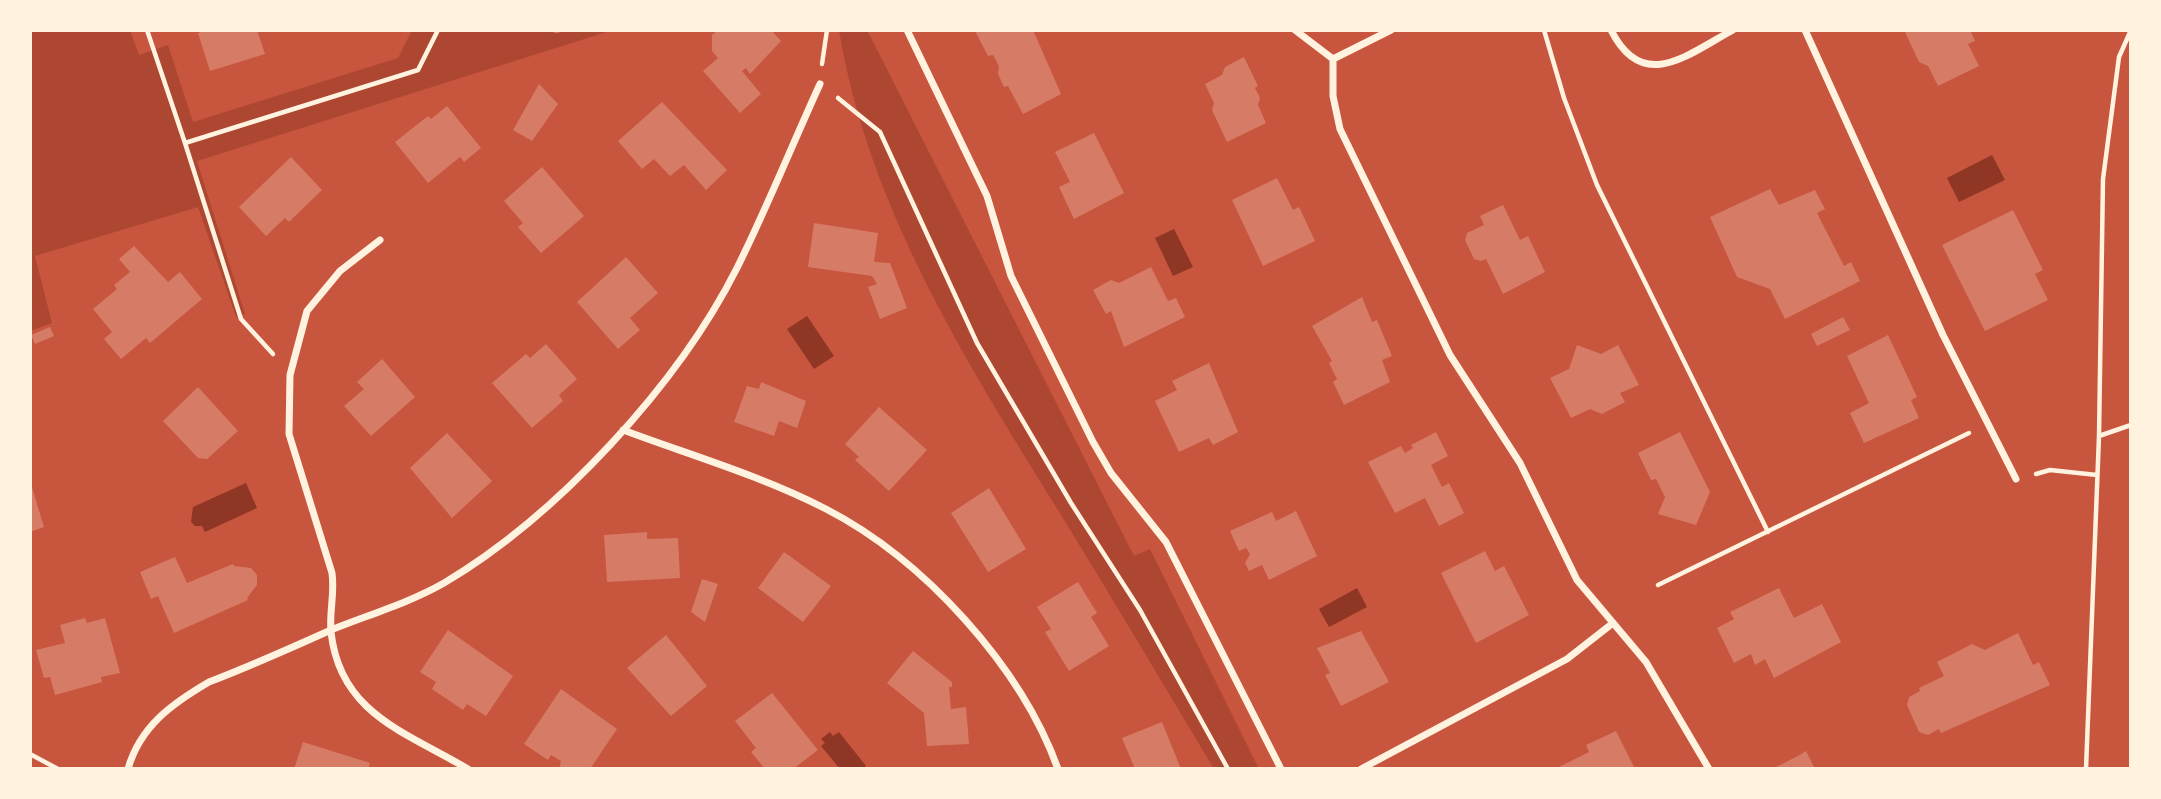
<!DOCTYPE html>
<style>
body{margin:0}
#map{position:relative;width:2161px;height:799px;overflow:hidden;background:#c8553d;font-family:"Crimson Pro",serif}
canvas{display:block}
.frame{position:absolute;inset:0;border:32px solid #fff3e0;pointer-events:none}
</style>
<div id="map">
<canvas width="2161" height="799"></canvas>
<div class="frame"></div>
</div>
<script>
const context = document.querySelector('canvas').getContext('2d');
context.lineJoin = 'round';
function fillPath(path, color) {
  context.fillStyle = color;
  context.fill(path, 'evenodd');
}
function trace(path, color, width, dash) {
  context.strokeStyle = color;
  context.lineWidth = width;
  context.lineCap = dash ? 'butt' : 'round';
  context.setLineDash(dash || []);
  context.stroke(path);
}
fillPath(new Path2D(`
 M30,30H130L139,55L168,45L193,122L398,58L412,30H613L197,161L245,314L236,317L198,207L35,256L52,323L30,331Z
 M839,30H867L1134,556L1150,549L1259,769H1214C1162,682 1111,596 1058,510C965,360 868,206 839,30Z`), '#ae4732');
fillPath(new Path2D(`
 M1992,155L2005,180L1959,202L1947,178Z
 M1174,229L1193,267L1173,276L1155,238Z
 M807,316L834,356L814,369L787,329Z
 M246,483L257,508L205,532L202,526H195L191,522L193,507Z
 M1357,588L1367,607L1329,627L1319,609Z
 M830,732L833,736L839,732L866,766L862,769H840L821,746L825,743L821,739Z`), '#8f3625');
fillPath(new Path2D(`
 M209,30H257L265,54L210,71L198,33Z
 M718,30H771L781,41L750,74L746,68L742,71L761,94L740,113L703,71L718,58L712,51V35Z
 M978,30H1033L1061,94L1023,114L1008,86L1004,87L998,74L999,66L993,55L988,56L975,31Z
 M1904,30H1970L1975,41L1968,44L1979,66L1938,86L1928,66L1919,62Z
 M1244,57L1258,86L1255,88L1260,98L1258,105L1266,123L1227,142L1212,110L1214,103L1205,84L1222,75L1225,67Z
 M539,84L558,104L532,141L513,130Z
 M662,102L727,170L706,190L684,165L670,176L654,159L642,169L618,141Z
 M447,106L481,148L464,162L460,157L428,183L395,142L428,116L431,119Z
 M1094,133L1124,193L1074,219L1059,187L1070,182L1055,152Z
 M291,157L322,190L289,222L285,218L266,236L239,207Z
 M542,167L584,216L541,253L518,227L523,223L504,201Z
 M1277,178L1293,210L1299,207L1315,241L1263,266L1232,200Z
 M1770,189L1779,205L1815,190L1825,209L1817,213L1844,266L1851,262L1860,281L1785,319L1770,289L1737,277L1710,217Z
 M1503,205L1520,240L1528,236L1545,272L1503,294L1486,259L1481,261L1474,259L1465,240L1467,233L1484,225L1480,216Z
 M2013,210L2043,270L2035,274L2048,300L1985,331L1942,245Z
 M814,223L878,233L874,262L890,263L907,308L880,319L868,287L877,284L872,276L808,267Z
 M134,246L168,282L180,272L202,299L150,343L146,338L121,359L104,339L112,332L93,309L117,289L114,285L130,272L119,259Z
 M626,257L658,293L630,318L640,330L618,349L577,302Z
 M1151,267L1168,301L1176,298L1185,317L1124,347L1111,311L1106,314L1093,290L1111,280L1119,283Z
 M1362,297L1372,322L1377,320L1392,356L1382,360L1390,382L1344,405L1333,382L1337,379L1329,363L1332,361L1312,326Z
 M1843,317L1850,330L1817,346L1811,334Z
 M50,327L54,336L35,344L31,335Z
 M1888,335L1917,397L1911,400L1919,418L1864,443L1850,413L1869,403L1847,356Z
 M546,344L577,379L559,395L563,401L532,428L492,383L526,354L530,358Z
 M1577,345L1601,354L1618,345L1639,385L1620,393L1625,402L1602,414L1590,409L1571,418L1550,378L1569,369Z
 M382,359L415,397L371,436L344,406L364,389L357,382Z
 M1209,363L1238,432L1213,445L1209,438L1179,452L1155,401L1177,390L1172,381Z
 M761,382L806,401L797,428L779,421L774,436L734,422L747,386L759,389Z
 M198,387L238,431L207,459L198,458L163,421Z
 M879,407L927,450L889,491L855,460L859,457L845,444Z
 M1436,432L1448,456L1431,465L1442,487L1449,483L1464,513L1439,526L1425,498L1395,513L1368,462L1401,446L1405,453L1413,448L1411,445Z
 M1680,432L1710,492L1696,525L1658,514L1665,497L1656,479L1651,480L1638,453Z
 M447,433L492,481L452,518L410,468Z
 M30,481L44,527L30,532Z
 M989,488L1026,549L988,572L951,513Z
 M1296,511L1317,556L1269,580L1262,565L1249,571L1245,563L1250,554L1246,548L1239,551L1230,531L1272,512L1276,521Z
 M647,532V539L678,538L680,578L607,582L604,535Z
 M1485,551L1495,571L1504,566L1529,615L1476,643L1441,573Z
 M784,552L831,586L803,622L758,588Z
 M175,557L187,583L233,564L234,566L251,568L257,575V585L247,598L248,600L174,633L158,596L151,599L140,572Z
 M702,579L718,584L705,622L691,612Z
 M1078,582L1097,613L1091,617L1109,646L1069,671L1045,632L1051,629L1037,607Z
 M1779,588L1794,618L1822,604L1841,642L1774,678L1765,659L1755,665L1751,654L1734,663L1717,628L1734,619L1730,612Z
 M85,618L87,623L105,618L120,673L101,677L102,682L55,695L50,677L44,678L36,650L65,643L60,625Z
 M448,630L513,676L486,716L467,704L463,710L432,689L436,682L420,672Z
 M1361,631L1389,682L1341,706L1325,675L1330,673L1317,648Z
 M2018,633L2033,665L2039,662L2050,685L1941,733L1939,729L1928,735L1919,732L1907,705L1909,697L1920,691L1919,688L1944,676L1937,662L1972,644L1985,650Z
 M666,635L707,686L671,716L627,668Z
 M913,651L952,682V687H949L951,709L966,707L969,744L927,746L924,713L887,683Z
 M561,689L617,729L590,769H559L561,761L551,755L548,760L524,744Z
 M772,693L818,750L793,769H765L751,752L756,748L735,721Z
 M1162,722L1181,769H1135L1122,738Z
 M1616,731L1635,769H1555L1589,752L1586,745Z
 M303,742L370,763L368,769H294Z
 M1806,751L1815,769H1772L1798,756Z`), '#d67c66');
trace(new Path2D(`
 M147,30L185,143
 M554,30H559
 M1544,30L1564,98L1597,185L1768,532
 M822,64L827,30
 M838,98L880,132L977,343L1071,503L1140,610L1228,769
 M273,354L241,319L185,143L418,70L438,30
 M2099,436L2131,425
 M2036,474L2050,470L2097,475
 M1658,585L1969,433
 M30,754L58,769
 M2086,769L2099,436L2103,179L2119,57L2131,30`), '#fff3e0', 4.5);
trace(new Path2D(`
 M907,30L987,196L1011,276L1093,442L1111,473L1166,542L1281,769
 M1295,30L1333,59V96L1340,129L1450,355L1520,463L1577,580L1646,662L1709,769
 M1611,30C1643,94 1688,54 1733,30
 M1805,30L1943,335L2016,479
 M1333,59L1391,30
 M380,240L340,271L307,311L290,375L289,434L332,573C335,593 329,612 331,632C340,714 406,732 468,769
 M623,430C690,455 762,476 826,509C923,559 1021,666 1058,769
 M128,769C140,726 173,703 209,682C251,666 291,648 331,630C368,615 409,603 444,583C557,516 678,385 737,268C767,208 792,145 820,84
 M1361,769L1567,659L1613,623`), '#fff3e0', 7);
</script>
